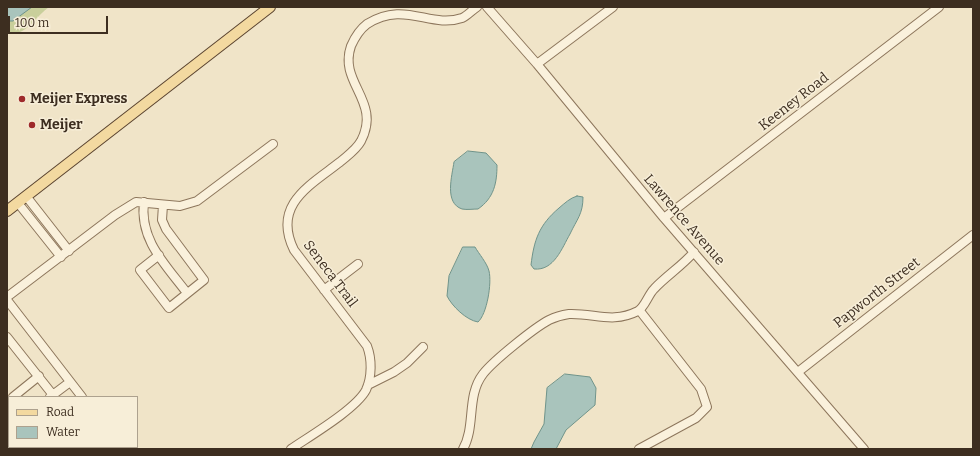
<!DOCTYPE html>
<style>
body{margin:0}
#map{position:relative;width:980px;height:456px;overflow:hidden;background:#f0e4c8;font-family:Bitter,serif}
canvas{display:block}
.frame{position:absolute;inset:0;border:8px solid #3d2e20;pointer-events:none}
.legend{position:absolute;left:8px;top:396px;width:130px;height:52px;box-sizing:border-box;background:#f7eed8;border:1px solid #ada18e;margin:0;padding:5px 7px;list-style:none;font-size:12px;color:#3d2e20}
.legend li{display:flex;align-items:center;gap:8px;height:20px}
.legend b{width:20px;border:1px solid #ada18e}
.scale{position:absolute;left:8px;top:16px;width:100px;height:18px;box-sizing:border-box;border:2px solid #3d2e20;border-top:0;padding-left:5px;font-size:12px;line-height:14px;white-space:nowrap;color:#3d2e20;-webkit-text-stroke:3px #f7eed8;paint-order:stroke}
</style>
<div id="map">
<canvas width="980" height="456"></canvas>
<div class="frame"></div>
<ul class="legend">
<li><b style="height:5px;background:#f3d9a0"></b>Road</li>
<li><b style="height:11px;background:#a9c4bc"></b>Water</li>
</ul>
<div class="scale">100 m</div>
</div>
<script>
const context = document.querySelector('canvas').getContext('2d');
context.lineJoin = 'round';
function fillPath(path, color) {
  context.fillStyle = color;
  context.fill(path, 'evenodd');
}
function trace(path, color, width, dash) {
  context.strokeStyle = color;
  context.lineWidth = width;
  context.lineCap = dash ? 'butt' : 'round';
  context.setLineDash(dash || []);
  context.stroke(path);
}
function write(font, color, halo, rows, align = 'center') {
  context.font = font + ' Bitter,serif';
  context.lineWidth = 3;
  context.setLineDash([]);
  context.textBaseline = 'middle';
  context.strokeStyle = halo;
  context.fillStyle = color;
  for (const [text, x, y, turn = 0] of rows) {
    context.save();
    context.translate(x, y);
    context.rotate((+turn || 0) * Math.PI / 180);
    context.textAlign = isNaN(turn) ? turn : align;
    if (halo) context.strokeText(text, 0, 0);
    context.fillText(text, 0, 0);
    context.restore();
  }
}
fillPath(new Path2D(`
 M7,7H49C36,16 25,38 7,33Z`), '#c9cf9b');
const water = new Path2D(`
 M7,7H32L13,21H7Z
 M468,151L486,153L497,165C497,183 494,198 478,209C473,209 467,210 462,209C444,203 452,176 454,162Z
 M577,196L583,197C583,214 577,219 570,234C562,248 554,271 534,269L531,265C534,240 539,225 559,208C565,203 570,198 577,196Z
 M463,247H475C479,254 487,263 489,271C492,283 487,314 478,322C466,320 452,306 447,296L449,276Z
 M565,374L590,377L596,388L595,405L566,430L556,449H531L534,442L544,424L547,388Z`);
fillPath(water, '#a9c4bc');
trace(water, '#6f938a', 1);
const minor = new Path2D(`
 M487,7L537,64L664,218L864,449
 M537,64L613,7
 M26,196L69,251
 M144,202C139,240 166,265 187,293
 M18,203L61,257
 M664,218L939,7
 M159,255L140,270L169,308L204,280L166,229L162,220L163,205
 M324,290L358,264
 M7,297L115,215L136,202L180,206L197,201L273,144
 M7,300L82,397
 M7,337L53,395
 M798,372L973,235
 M368,385L394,372L407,363L423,347
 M13,397L39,376
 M50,397L70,382
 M7,429L9,428
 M291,449C310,436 356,409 366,390C372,377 372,359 367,346L294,250C272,205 309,186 340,162C348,155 356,150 361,141C382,101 338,83 351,46C355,37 359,30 367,24C405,0 430,29 462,18C467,16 472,10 477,7
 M463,449C476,426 466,396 483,374C493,361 534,328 549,320C555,317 562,315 569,314C595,313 612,324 638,311C645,307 648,295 654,289C666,276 682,266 694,252
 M639,449L696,418L707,407L701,389L640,311`);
const major = new Path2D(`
 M7,211L270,7`);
trace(minor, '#8d765c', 10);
trace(major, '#5b4430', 12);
trace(minor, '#faf1dc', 8);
trace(major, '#f3d9a0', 10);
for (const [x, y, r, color] of [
 [22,99,4,"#9e2a2b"],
 [32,125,4,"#9e2a2b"]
]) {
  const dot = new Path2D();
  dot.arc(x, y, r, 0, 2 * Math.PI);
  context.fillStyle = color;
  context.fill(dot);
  trace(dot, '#f7eed8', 1.5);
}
write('bold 14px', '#3d2e20', '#f7eed8', [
 ["Meijer Express",30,99],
 ["Meijer",40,125]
], 'left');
write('14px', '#3d2e20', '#f7eed8', [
 ["Keeney Road",794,102,-38],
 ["Lawrence Avenue",684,220,49],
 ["Seneca Trail",330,274,53],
 ["Papworth Street",877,293,-38]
]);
</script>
